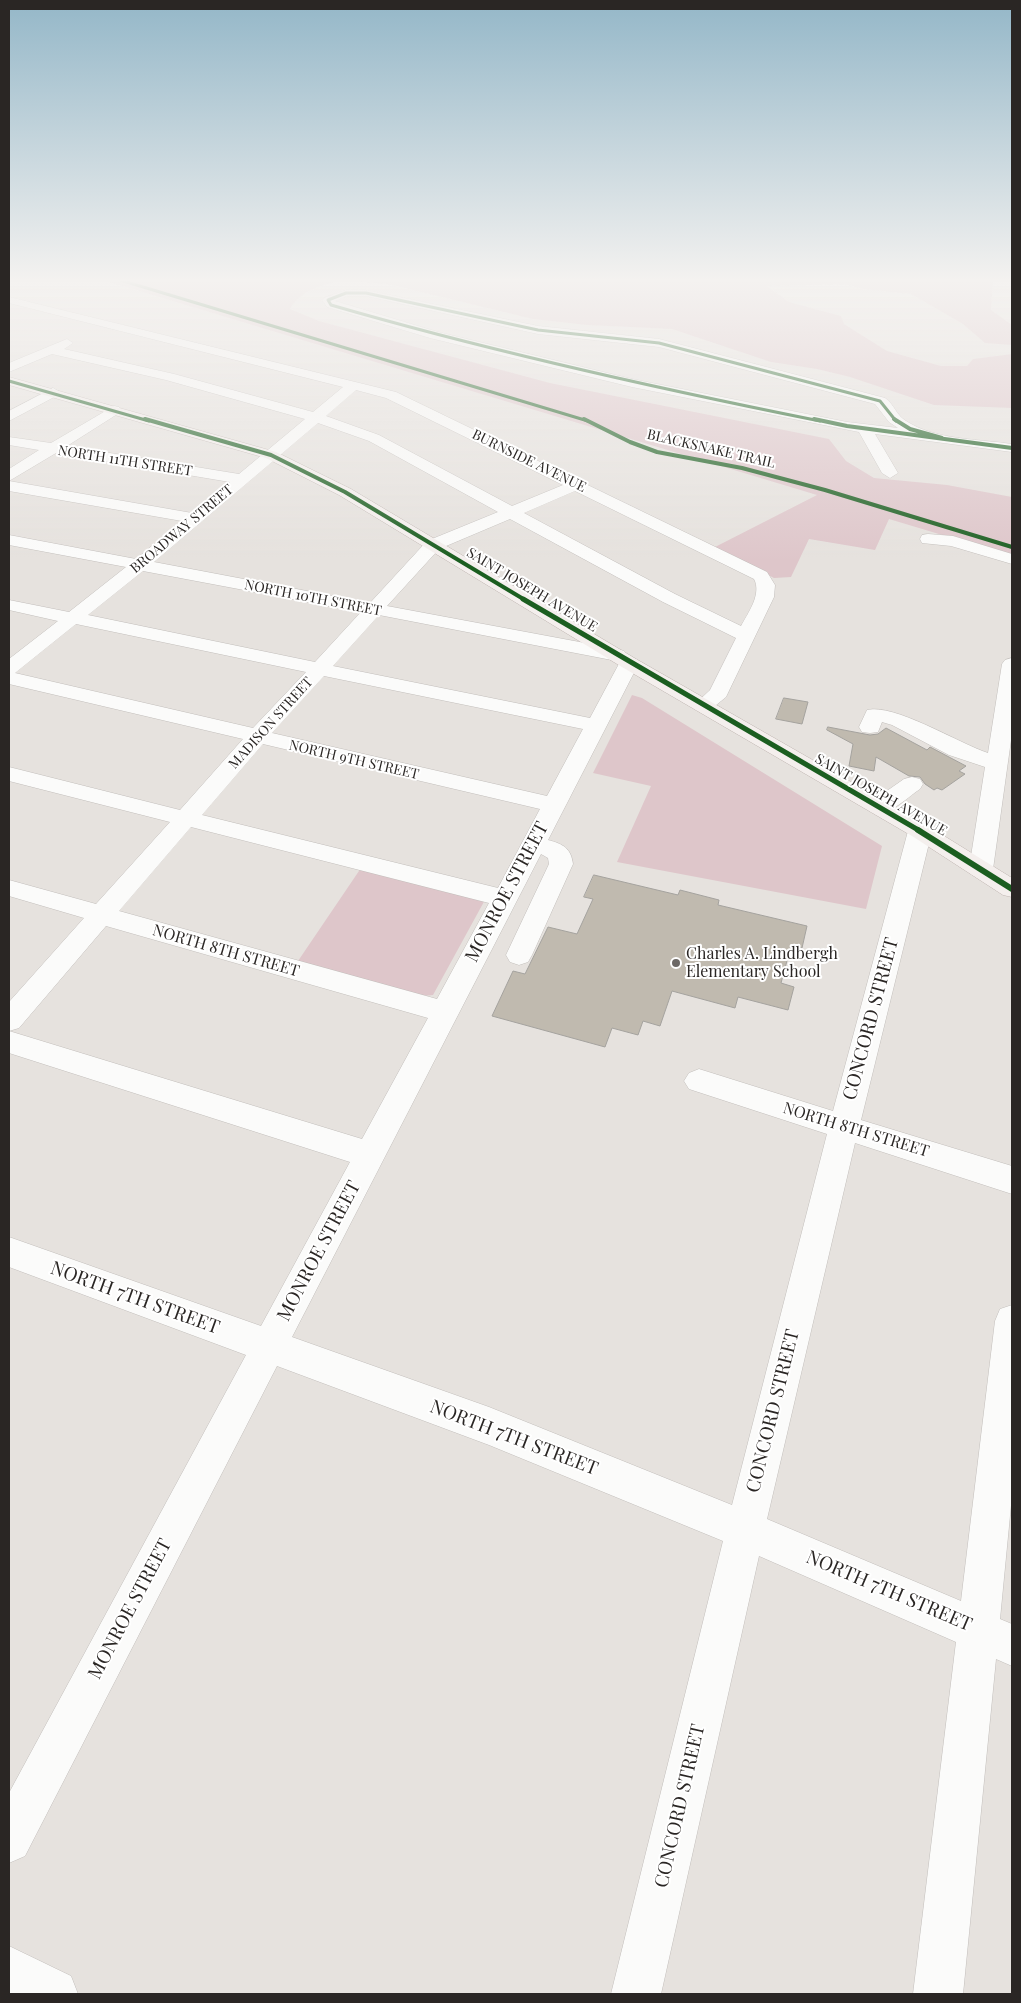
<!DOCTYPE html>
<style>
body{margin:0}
#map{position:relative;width:1021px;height:2003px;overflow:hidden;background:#e6e2de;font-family:"Playfair Display",serif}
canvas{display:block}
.frame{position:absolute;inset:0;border:10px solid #2a2624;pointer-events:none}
</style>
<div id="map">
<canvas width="1021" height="2003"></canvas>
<div class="frame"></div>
</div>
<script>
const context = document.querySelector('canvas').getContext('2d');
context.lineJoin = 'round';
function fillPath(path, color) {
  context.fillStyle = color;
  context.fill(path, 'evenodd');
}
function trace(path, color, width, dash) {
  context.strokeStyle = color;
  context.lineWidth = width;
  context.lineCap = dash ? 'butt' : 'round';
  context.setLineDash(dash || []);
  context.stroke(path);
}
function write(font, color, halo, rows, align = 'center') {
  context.font = font + ' "Playfair Display",serif';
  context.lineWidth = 4;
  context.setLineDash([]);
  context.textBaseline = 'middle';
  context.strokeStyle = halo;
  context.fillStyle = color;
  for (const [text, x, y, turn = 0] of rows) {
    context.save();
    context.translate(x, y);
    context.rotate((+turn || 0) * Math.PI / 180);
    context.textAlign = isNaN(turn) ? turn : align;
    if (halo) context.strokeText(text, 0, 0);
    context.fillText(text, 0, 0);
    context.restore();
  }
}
fillPath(new Path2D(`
 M103,280H340C321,286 301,290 290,309L319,321L550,383L829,439L846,461L874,478L947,485L1012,497V556L889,519L875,550L809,539L791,577L774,578L715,547L817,495Z
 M341,280H993L991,310L1012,325V345L985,343L963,324L911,294L863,289L845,284L767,286L789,302L841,316L844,324L887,351L941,366H967L973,359L1012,354V408L934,405L850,377L817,369L771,362L672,329L587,325L533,319L388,284Z
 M632,695L642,698L882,846L866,909L617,862L651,786L593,773Z
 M361,868L486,898L433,995L422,996L298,961Z`), '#dec6ca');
const building = new Path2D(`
 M784,698L808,702L802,724L776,719Z
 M828,727L870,735L878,734L886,728L927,750L930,747L966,766L959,771L965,774L942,790L937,788L934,790L925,784L920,777L909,776L876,757L874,771L849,766L853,744L827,730Z
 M594,875L678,895L680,890L719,900L718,905L807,926L802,948L791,946L781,983L794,987L788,1010L738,997L735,1008L672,991L660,1026L643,1021L638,1035L612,1028L605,1047L492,1016L513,971L525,974L548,927L577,934L593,899L584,897Z`);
fillPath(building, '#c0baaf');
trace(building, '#a4a29e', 1);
const minor = new Path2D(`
 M346,290H366L538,326L659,339L885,398C894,404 896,415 906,421C935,440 978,439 1012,444V452L875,434L898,473L890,478L882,473L859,432L632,387L430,338L327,307L322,300L324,298ZM347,296H366L538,334L659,347L875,404L889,422L898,428L847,422L632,379L438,332L335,301Z
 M9,297L396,392L767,572L775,585L774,597L726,697L710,710L703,712L696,710L693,706L710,690L736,638L663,602L510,519L439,549L387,606L617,649L624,651L627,655L625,658L636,659L639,663L548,840C563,844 571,848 573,864L532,955L528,962L519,965L510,962L506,955L549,864L548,858L541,854L292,1337L489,1407L732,1505L827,1134L689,1089L684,1081L689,1073L699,1069L833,1111L908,831L912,826L920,823L928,826L932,831L861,1120L1012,1166V1194L855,1143L767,1519L961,1601L995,1321L1000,1309L1012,1305V1495L1000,1619L1012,1624V1666L996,1659L963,1994H913L956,1642L759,1556L661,1994H611L723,1541L489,1445L277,1366L25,1856L9,1863V1793L246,1355L9,1267V1237L261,1326L350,1162L9,1053V1031L362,1139L428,1018L106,926L19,1028L9,1031V1002L84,918L9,896V880L96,904L170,822L9,781V767L180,810L243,739L9,684V659L58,621L9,610V600L69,612L126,567L9,545V535L136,559L182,521L9,491V481L192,513L230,482L56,453L9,481V469L39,450L9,445V437L51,443L114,406L119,407L121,410L119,413L67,446L239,474L305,419L166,380L52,354L9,372V363L67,339L73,343L64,349L174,374L313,412L343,387L9,303ZM356,390L386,398L563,485L512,506L379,435L326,416ZM318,423L369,441L498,512L427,541L370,603L154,562ZM575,491L754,579C762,594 748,613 741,626L675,594L524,513ZM143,571L361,612L315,662L88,615ZM379,615L617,661L621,660L590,718L333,666ZM76,624L306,672L253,728L15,673ZM324,676L583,729L547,796L272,733ZM263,744L540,809L498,888L202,815ZM191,827L489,903L437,999L119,911Z
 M53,388L60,392L58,395L9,421V411Z
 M928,534L953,536L1012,554V564L951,546L922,543L920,539L922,535Z
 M1012,658V733L993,869L990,875L981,877L972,875L969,869L985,767L949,755L892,725L882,722L878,732L870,733L862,732L859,727L867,710C894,703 958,743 988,753L1002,664L1005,660Z
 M912,777L920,779L923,784L920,789C905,799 889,817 871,812L867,807L871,802L904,779Z
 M9,1946L71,1976L78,1994H9Z`);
const major = new Path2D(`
 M9,377L276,452L351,489L636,659L928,826L1012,878V897L1003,895L912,836L622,667L339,495L266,458L9,385Z`);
trace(minor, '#c2bebb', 1);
trace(major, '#beb4b0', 1);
fillPath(minor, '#fbfbfa');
fillPath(major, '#f4efed');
trace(new Path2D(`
 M120,280C276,328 432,373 588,421
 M9,381L149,421
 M820,421C655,388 493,352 331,305L328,300L346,293H366L538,330L659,343L880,401L896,421`), '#1b5e20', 3);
trace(new Path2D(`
 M145,419L271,455L345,492L525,600
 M584,419L630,442L657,452L742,468L825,490L1012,547
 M814,419L847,426L1012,448
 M894,419L910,429L942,438`), '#1b5e20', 4);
trace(new Path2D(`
 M523,599L920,831`), '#1b5e20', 5);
trace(new Path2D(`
 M918,830L1012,889`), '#1b5e20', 6);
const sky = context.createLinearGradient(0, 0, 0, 561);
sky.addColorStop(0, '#94b7c8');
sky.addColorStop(0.5, '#f4f2f0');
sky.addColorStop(1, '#f4f2f000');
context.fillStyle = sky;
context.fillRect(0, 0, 1021, 561);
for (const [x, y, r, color] of [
 [676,963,5,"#6c6865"]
]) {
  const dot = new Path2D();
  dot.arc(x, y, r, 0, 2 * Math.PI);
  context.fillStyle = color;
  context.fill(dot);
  trace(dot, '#fff', 2);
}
write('14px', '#2a2624', '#fff', [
 ["BLACKSNAKE TRAIL",711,449,13],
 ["NORTH 11TH STREET",125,461,9],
 ["BURNSIDE AVENUE",529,461,26],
 ["BROADWAY STREET",182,529,-40],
 ["SAINT JOSEPH AVENUE",532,590,31],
 ["NORTH 10TH STREET",313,598,11],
 ["MADISON STREET",271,723,-48],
 ["NORTH 9TH STREET",354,760,13],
 ["SAINT JOSEPH AVENUE",881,795,30]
]);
write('16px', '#2a2624', '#fff', [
 ["NORTH 8TH STREET",226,951,16],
 ["NORTH 8TH STREET",856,1130,17]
]);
write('16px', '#2a2624', '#fff', [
 ["Charles A. Lindbergh",686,954],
 ["Elementary School",686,972]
], 'left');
write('19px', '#2a2624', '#fff', [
 ["MONROE STREET",507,892,-62],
 ["CONCORD STREET",871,1019,-75],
 ["MONROE STREET",319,1251,-62],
 ["NORTH 7TH STREET",135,1298,20],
 ["CONCORD STREET",773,1411,-76],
 ["NORTH 7TH STREET",514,1438,21],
 ["NORTH 7TH STREET",889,1591,23],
 ["MONROE STREET",130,1609,-62],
 ["CONCORD STREET",680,1806,-77]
]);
</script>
